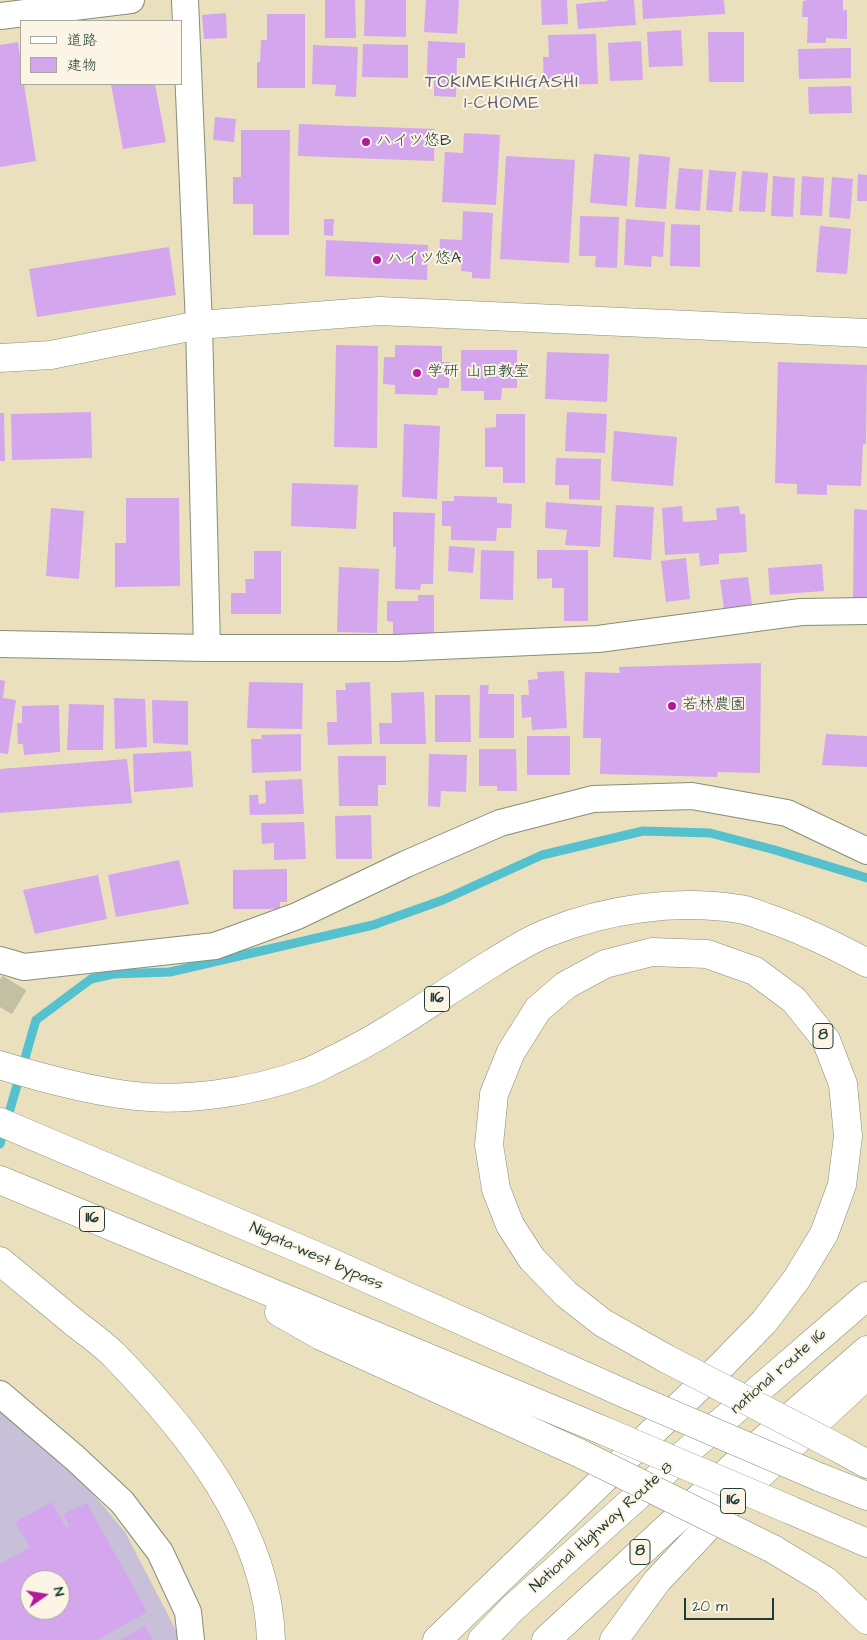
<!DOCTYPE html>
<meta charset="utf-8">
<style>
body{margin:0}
#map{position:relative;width:867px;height:1640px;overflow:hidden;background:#ebe0bd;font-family:"Architects Daughter","Klee One",sans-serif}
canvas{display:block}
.legend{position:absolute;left:20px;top:20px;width:162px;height:65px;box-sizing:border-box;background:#fcf5e5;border:1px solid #a4ab9e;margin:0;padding:6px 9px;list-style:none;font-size:15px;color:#1f3d34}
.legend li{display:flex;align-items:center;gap:10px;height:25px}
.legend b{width:25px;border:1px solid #a4ab9e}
.north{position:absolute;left:20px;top:1570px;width:50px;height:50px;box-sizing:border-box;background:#fcf5e5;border:1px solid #a4ab9e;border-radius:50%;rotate:77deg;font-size:14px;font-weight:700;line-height:20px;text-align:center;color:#1f3d34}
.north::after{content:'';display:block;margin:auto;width:18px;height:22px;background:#b5179e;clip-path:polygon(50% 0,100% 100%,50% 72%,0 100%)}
.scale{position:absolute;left:684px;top:1598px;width:90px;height:22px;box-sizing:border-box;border:2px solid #1f3d34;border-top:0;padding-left:6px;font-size:15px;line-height:18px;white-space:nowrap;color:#1f3d34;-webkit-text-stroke:4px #fcf5e5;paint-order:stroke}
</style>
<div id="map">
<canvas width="867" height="1640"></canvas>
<ul class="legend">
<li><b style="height:6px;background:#fff"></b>道路</li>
<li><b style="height:14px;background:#d3a6ee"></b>建物</li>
</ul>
<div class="north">N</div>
<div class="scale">20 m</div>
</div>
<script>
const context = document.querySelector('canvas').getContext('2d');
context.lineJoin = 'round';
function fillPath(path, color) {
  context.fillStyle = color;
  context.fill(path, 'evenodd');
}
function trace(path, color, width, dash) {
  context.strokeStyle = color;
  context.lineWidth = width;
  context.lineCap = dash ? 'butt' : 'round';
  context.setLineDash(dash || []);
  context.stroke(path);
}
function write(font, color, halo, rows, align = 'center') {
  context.font = font + ' "Architects Daughter","Klee One",sans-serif';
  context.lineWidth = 4;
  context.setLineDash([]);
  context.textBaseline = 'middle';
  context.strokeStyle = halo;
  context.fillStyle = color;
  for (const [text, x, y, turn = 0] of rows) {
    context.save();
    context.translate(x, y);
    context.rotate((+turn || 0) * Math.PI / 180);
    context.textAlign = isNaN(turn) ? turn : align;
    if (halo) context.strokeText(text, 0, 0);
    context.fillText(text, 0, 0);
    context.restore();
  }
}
fillPath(new Path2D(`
 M0,1407L66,1461L125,1532L181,1640H0ZM30,1580H60V1610H30Z`), '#c8bfd8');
trace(new Path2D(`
 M0,1144L36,1020L91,979L113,974L170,972L373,925L443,900L542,855L643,831L710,833L775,850L867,878`), '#55c1ce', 9);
fillPath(new Path2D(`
 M325,0H355L356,38H325Z
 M365,0H406V37L364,36Z
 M426,0H459L457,34L424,32Z
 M541,0H567L568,24L542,25Z
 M607,0H634L636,25L578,29L576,4L607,1Z
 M642,0H724L725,14L643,19Z
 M808,0H843V10H847V39L826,38V43H807L808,17H802L803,1Z
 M226,13L227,38L204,39L202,15Z
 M267,14H305V88H257V62H260L261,40H267Z
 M681,30L683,66L649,67L647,32Z
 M708,32H744V82H709Z
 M596,34L598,84L544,85L543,57H549L548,35Z
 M428,41L465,43V58H457L456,97L434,96V75H427Z
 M641,41L643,80L610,81L608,43Z
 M18,42L21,64V84H24L36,161L0,167V45Z
 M363,44L408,45V78L362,77Z
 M313,45L358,47L356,97L335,96L336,85L312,84Z
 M851,48V78L799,79L798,49Z
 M111,84H155L166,142L123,149Z
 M851,86L852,113L809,114L808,87Z
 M215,117L236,119L234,142L213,140Z
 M299,124L435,129L434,161L298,156Z
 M241,130H290L289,235H253V204H233V177H241Z
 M464,133L500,135L496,205L442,202L445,152L463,153Z
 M594,154L630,157L627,206L590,203Z
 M639,154L670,157L666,209L635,207Z
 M506,156L575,160L569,263L500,259Z
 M679,168L703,170L700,211L675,209Z
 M709,170L736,172L732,212L706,210Z
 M742,171L768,173L765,212L739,211Z
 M858,174L867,175V201H857Z
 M773,176L795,178L793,217L771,216Z
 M802,176L824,178L822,216L800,215Z
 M832,177L853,179L850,219L829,217Z
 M463,211L493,213L490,279L472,278V272L461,271L462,261L439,260L440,239L462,240Z
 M580,216L619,217L617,268L595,267L596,256H579Z
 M324,219H334L333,236L324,235Z
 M626,219L665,222L663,257L652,256L651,267L624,265Z
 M671,224L700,225V267L670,266Z
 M820,226L851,229L847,274L816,272Z
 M326,240L428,245L427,280L325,276Z
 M169,247L176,295L37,317L29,269Z
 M336,345L378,346L377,448L334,447Z
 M395,345L442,346V362H450L449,388H438L437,395L395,394V385L383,384L384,357H395Z
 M461,350H517V388H502L501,400H484V391H461Z
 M547,352L609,354L607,402L545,399Z
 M778,362L867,365L866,444H863L861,486L827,485V495L797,494V484L775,483Z
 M91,412L92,458L12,460L11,414Z
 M567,412L607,414L605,453L565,451Z
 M0,413H4L5,461H0Z
 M496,414H525V483H503V467H485V428L496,427Z
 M404,424L440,426L437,499L402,497Z
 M614,431L677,437L673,486L611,481Z
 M556,458L601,459L600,500L569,499V485H555Z
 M292,483L358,485L356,529L291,526Z
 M454,496L497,497V503L512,504L511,528H497L496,541L451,540V526H442V501H454Z
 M126,498H179L180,586L115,587V543H126Z
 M546,502L602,506L600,547L565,545L567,530L545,528Z
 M616,505L654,507L651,560L613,557Z
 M682,506L683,522L717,520L716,508L739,506L740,514H745L747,552L719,554V564L700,566L699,553L665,555L662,508Z
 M51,508L84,511L79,579L46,576Z
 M854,509L867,510V600H853Z
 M393,512L435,513L433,584H421L420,590L395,589L396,547H393Z
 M449,546L475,548L473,573L448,571Z
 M481,550L514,551L513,600L480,599Z
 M537,550H588V621H564V588H552V578L537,579Z
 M254,551H281V614H231V593H246L245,579H254Z
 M686,558L690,599L666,602L661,561Z
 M822,564L824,591L770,595L768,568Z
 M339,567L379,569L377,633L337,632Z
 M748,577L752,605L724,609L720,580Z
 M418,595H434V635H393V622L387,621V601H418Z
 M761,663L760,773L718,772L717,777L600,774L601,738H583L585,672L620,673L619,667Z
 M564,671L567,728L532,730L531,717L522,718L521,695H529L528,680L538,679L537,672Z
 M0,680L5,681L3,698L16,700L8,754L0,753Z
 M249,682L303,683L302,729L247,728Z
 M370,682L372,744L328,745L327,722H337L336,690H346L345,683Z
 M480,685H489L488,694H514V738H479Z
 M424,692L426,744H380L379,723H392L391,693Z
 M435,695H470L471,742H435Z
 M114,698L145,699L147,747L115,749Z
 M152,700L188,701V745L153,743Z
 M69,704L104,705L103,750H67Z
 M59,705L60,752L24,755L23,744H18L17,723H22V706Z
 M301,734V771L252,773L251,739H262L261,735Z
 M826,734L867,736V767L822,765Z
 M527,736H570V775H527Z
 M479,749H516L517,791H497V786H479Z
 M191,751L193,787L134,792L133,754Z
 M429,754L467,755L466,792L441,791L440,807L428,806Z
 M338,756H386V785H378V806H339Z
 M127,759L132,803L0,813V769Z
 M302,779L304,814L250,815L249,795H258L259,804L266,803L265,781Z
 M371,815L372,859H336L335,816Z
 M304,822L306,859L274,860V843L262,844L261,823Z
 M179,860L189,904L116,917L108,875Z
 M287,869V902H280V909H233V870Z
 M98,875L107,919L35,934L23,890Z
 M52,1502L66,1528L70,1526L63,1514L87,1503L147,1612L97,1640H0V1564L30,1547L15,1522ZM30,1580H60V1610H30Z
 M145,1626L153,1640H120Z`), '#d3a6ee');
trace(new Path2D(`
 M0,1007L24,967`), '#c2bfa2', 28, [28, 14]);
const minor = new Path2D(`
 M185,0L199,325L207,648
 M0,16L131,0
 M0,644L207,648H396L598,639L801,612L867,611
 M0,960L24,967L215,946L297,916L406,864L500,823L593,799L692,796L787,813L867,851
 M0,1394L75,1458L122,1502L160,1552L188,1612L191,1640`);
const tertiary = new Path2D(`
 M0,358L51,355L199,325L379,311L867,333`);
const trunk = new Path2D(`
 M840,1449L867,1464
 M437,1640L722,1365L764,1322L796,1280L824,1234L842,1185L848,1136L843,1084L826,1040L794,1000L755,971L707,954L652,952L605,964L566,985L538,1009L511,1052L494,1094L489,1145L496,1189L510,1225L532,1259L566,1294L603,1323L665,1358
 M482,1640L513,1608L691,1448L867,1296
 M546,1640L735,1465L867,1350`);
const motorway = new Path2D(`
 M0,1065C42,1078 83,1089 127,1095C183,1103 253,1092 305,1073C317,1069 328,1062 339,1057C394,1030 442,994 494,962C510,952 529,940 547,933C606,909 675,899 739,909C748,910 757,914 765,917C801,929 834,945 867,963
 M0,1122L319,1257L630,1396
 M0,1180L602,1430
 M0,1261C25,1282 51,1303 76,1324C89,1334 103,1344 114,1355C188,1431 268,1529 271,1640
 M279,1312L321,1336L579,1453
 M819,1477L867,1496
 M788,1509L867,1543
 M773,1549L826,1581L867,1620
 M614,1640L657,1581L733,1500L867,1375`);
trace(minor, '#858e78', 28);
trace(tertiary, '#858e78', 29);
trace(trunk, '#858e78', 29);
trace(motorway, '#858e78', 29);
trace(minor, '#fff', 26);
trace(tertiary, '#fff', 28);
trace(trunk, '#fff', 28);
trace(motorway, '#fff', 28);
const trunkBridge = new Path2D(`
 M665,1358L840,1449`);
const motorwayBridge = new Path2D(`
 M630,1396L819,1477
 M602,1430L788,1509
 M579,1453L773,1549`);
trace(trunkBridge, '#858e78', 29, []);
trace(motorwayBridge, '#858e78', 29, []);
trace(trunkBridge, '#fff', 28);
trace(motorwayBridge, '#fff', 28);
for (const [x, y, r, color] of [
 [366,142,5,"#b5179e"],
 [377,260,5,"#b5179e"],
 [417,373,5,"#b5179e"],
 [672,706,5,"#b5179e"]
]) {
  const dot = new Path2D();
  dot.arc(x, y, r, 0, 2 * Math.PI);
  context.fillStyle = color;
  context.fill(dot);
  trace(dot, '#fcf5e5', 2);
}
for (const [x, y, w] of [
 [437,999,25],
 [823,1036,20],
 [92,1219,25],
 [733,1501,25],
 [640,1552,20]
]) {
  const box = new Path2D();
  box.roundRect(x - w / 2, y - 12.5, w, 25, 4);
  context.fillStyle = '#fcf5e5';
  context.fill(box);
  trace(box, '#1f3d34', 1);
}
write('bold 15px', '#1f3d34', null, [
 ["116",437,999],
 ["8",823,1036],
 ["116",92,1219],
 ["116",733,1501],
 ["8",640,1552]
]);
write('16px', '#1f3d34', '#fcf5e5', [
 ["ハイツ悠B",376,142],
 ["ハイツ悠A",387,260],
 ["学研 山田教室",427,373],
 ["若林農園",682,706]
], 'left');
write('16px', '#1f3d34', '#fcf5e5', [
 ["Niigata-west bypass",316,1257,24],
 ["national route 116",779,1372,-41],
 ["National Highway Route 8",602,1528,-42]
]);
context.letterSpacing = '1px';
write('18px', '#5e6275', '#fcf5e5', [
 ["TOKIMEKIHIGASHI",502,83],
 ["1-CHOME",502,104]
]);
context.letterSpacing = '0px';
</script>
